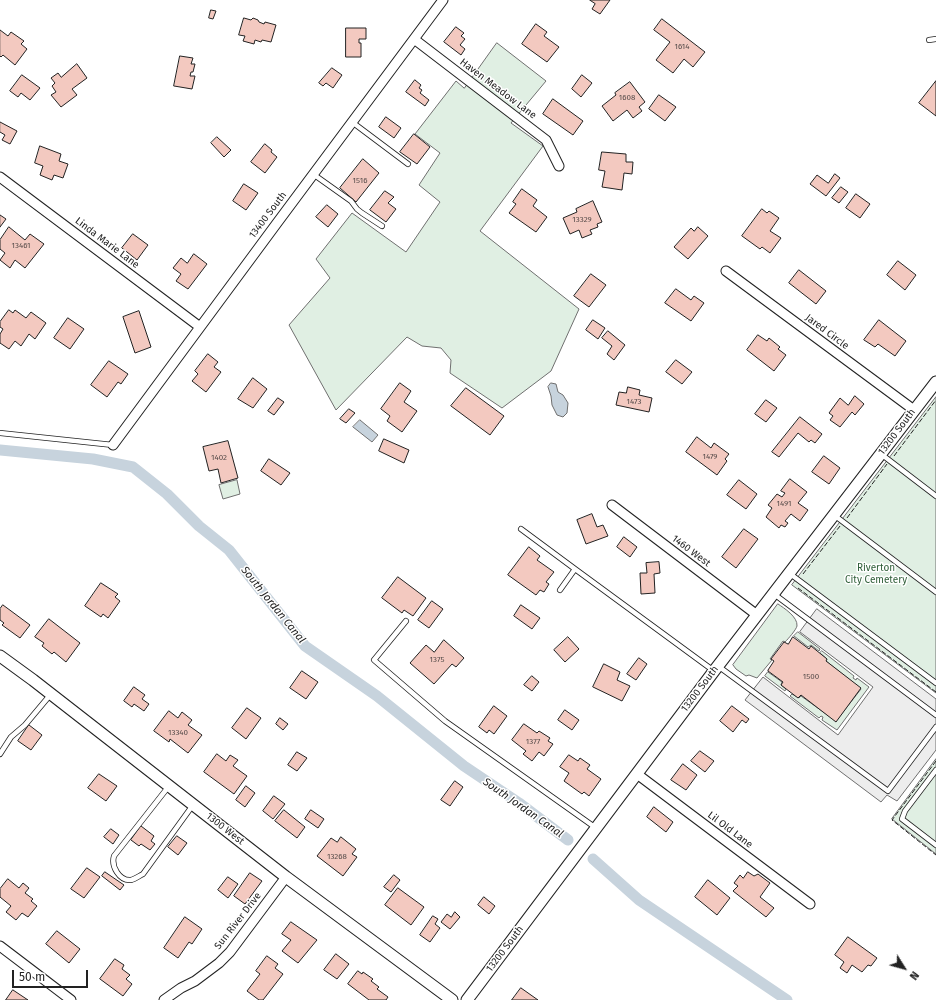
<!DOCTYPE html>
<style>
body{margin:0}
#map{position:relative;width:936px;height:1000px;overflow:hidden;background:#fff;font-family:"Fira Sans",sans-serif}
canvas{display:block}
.north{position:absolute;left:884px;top:948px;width:40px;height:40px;-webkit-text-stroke:3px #fff;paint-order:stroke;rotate:127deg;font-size:11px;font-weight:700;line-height:16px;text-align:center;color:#222}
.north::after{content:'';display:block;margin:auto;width:14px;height:18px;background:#222;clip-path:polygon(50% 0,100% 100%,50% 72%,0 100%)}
.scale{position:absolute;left:12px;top:970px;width:76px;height:18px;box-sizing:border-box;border:2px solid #222;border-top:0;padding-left:5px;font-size:12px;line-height:14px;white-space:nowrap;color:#222;-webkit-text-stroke:3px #fff;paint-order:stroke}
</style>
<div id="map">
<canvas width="936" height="1000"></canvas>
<div class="north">N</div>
<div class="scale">50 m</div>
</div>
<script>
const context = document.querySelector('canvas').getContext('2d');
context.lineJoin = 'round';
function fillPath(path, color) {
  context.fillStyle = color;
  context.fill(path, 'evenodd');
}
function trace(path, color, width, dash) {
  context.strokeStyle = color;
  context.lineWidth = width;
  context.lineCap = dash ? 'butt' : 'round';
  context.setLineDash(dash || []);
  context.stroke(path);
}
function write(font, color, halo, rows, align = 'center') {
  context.font = font + ' "Fira Sans",sans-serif';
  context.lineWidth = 3;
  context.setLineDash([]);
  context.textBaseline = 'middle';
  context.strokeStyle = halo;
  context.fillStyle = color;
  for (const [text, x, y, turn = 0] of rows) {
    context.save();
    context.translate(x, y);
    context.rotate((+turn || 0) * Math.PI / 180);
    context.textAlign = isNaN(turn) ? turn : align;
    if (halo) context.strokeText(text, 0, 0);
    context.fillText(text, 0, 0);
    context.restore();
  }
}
const green = new Path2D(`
 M497,43L546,81L511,123L543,146L480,231L579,309L551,371L502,408L450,373L451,360L441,348L422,346L407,337L336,410L289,325L330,278L316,259L352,213L406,252L440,202L419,185L440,153L415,134L456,81L464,88Z
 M936,397V693L792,585Z
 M237,480L240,494L223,499L219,485Z
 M778,604C784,608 798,617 797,626C796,630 788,639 785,642L783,641L770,659L772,660L757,678L749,675L746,676L736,669L733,665Z
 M798,632L820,649L819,651L811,645L808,647L794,636Z
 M822,651L854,676L853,678L856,680L857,678L869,687L837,730L822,720L823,717L821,716L819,718L790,696L792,694L799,698L801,696L836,721L861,689L826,661L827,659L820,653Z
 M768,672L782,682L781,685L786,689L785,691L765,676Z
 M936,759V854L892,819Z`);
fillPath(green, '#e0efe3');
trace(green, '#6f6f6f', 1);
const parking = new Path2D(`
 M817,609L936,699V750L897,801L887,795L881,802L745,700L763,677L838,735L873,687L800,632Z`);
fillPath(parking, '#ededed');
trace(parking, '#6f6f6f', 1);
const water = new Path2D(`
 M551,383L556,384L558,392L563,395L568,403L567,413L563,417L557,415L552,405L551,396L548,387Z
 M360,420L378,435L372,442L353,427Z`);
fillPath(water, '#c7d3dd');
trace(water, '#6f6f6f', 1);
trace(new Path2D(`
 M0,450L93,459L133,467L167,494L199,526L229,550L305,646L377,696L464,766L519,803L568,840
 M593,859L639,900L787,1000`), '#c7d3dd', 11);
const building = new Path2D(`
 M590,0H610L600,14L592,9L595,4Z
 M211,10L216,11L213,19L209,18Z
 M244,18L251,20L253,18L258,20L259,22L264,24L265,22L276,25L271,42L262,40L261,42L255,40L254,44L243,41L245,36L239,35Z
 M662,19L705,52L693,67L684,59L673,73L656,60L670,42L654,30Z
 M536,24L547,32L544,36L559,47L547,62L522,44Z
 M456,27L464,33L461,36L465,39L460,45L465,49L461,55L444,42Z
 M346,28H366V39H359V43H361V57H346Z
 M0,30L8,36L11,32L24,41L21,44L27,49L15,65L3,55L1,57L0,56Z
 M180,56L193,58L191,64H195L193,72H191L190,76H195L192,89L174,86Z
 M77,64L87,78L72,89L77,95L61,107L51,95L56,92L52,86L55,83L51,78L58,73L61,77Z
 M332,68L342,75L333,88L326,83L323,86L319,83Z
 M22,75L40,88L30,100L21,93L18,97L10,91Z
 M582,75L592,83L581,97L572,89Z
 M415,80L421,85L419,88L422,90L420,93L429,100L425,106L406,92Z
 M936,81V116L919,103Z
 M630,82L645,102L639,107L642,111L633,118L627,110L613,121L602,106L616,95L615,93Z
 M659,95L676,107L665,121L649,109Z
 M553,99L583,121L573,135L543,114Z
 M386,117L401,128L394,138L379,127Z
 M0,122L17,131L10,144L2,140L5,135L0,132Z
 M414,134L430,147L417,164L400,152Z
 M217,137L231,150L224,157L211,143Z
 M265,144L272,150L271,152L277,157L265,173L251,162Z
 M40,146L61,154L59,161L68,164L63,178L54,175L52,180L40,175L43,166L35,163Z
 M602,152L626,154V162H633L632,174L624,173L622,190L602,187L605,171L599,170Z
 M363,159L379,173L356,202L340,188Z
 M835,174L840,178L826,196L810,184L817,175L828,183Z
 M244,184L258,193L246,210L233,201Z
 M841,187L848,192L839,203L832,198Z
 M522,189L537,200L533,206L547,217L536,232L509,213L516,204L513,202Z
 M385,191L394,197L388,203L396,209L386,222L370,210Z
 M856,194L870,204L860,218L846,208Z
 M593,201L602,222L597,224L598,227L590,230L592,234L582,238L579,230L570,234L563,218L577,212L576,209Z
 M327,205L338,214L328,227L316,217Z
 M762,209L767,213L769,211L779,218L770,231L781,238L770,253L762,247L760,249L742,236Z
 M0,215L6,219L0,227Z
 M9,227L25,240L30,234L44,244L25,268L15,260L10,268L0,260L5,253L0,249V240Z
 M698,227L708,236L688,259L674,247L691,228L694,231Z
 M133,234L148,245L137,260L122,248Z
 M194,254L207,264L188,289L176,281L181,274L173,268L181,258L187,263Z
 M898,261L916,275L905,290L887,275Z
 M799,270L826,291L816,304L789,283Z
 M591,274L606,285L589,307L574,296Z
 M676,289L691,300L694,296L704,303L691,321L665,303Z
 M9,310L13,313L15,310L26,318L31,312L46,323L35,339L29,334L21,346L15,341L9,349L0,343V334L3,329L0,327V322Z
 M139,311L151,347L135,353L123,317Z
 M68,318L84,329L70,349L54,338Z
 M593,320L605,328L598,339L586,330Z
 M879,320L906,341L895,356L878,344L875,347L864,340Z
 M608,331L625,345L614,360L607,354L612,346L602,338Z
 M758,335L767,341L769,338L780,347L778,349L786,355L774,371L747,350Z
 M208,354L218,362L214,367L221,372L206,392L192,381L198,374L195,371Z
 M676,360L692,372L682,384L666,372Z
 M109,361L128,374L121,384L118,382L107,397L91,385Z
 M253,378L267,389L253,408L238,399Z
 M400,383L411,391L404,402L417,411L402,432L387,421L390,416L381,409Z
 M628,387L640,390L639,395L652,398L649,412L616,405L619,392L626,393Z
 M466,388L504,416L490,435L451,406Z
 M855,396L864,404L855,415L852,412L840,427L830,420L833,416L829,413L840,398L848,405Z
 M278,398L284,402L274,415L268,411Z
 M766,400L777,408L766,422L755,414Z
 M349,409L355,413L346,423L340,419Z
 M800,417L822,434L815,443L811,440L809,442L798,433L779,457L772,452Z
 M697,437L711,448L714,443L729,454L725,459L727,461L717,475L686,452Z
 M384,439L409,450L404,463L379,451Z
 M228,441L238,478L221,483L218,469L209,471L203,447Z
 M824,456L840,468L829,484L812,472Z
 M269,459L290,473L281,485L261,471Z
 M790,479L807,492L798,503L808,510L800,521L791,514L785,521L788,523L785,527L781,525L779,528L766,517L772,508L768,505L777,494L782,497L785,493L781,491Z
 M739,480L757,494L746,509L727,495Z
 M592,514L597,527L603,525L608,536L586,544L577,520Z
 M744,529L758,539L736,568L722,557Z
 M624,537L637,547L630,557L617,547Z
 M529,547L540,556L537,560L554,572L546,582L549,584L544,592L540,590L536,595L508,575Z
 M659,562L660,573L654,574L655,593L641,594L640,573H647L646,563Z
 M398,577L426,598L413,616L404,610L402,613L382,598Z
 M101,583L118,594L115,597L120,601L108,618L103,614L101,617L85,606Z
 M432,601L443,609L429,628L418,620Z
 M3,605L30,625L20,638L2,625L4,623L0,620V609Z
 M521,605L540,618L532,629L514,616Z
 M49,619L80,643L66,662L54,652L52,654L42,646L44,643L35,637Z
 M568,637L579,649L565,662L554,650Z
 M793,637L809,649L811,646L827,659L826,661L861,688L836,722L801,695L798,698L781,685L783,682L768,671V670L774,661L771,659L784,642L788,644Z
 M444,640L464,658L456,667L452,664L434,684L410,663L426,645L434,652Z
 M639,658L647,664L636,680L627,674Z
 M604,664L620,672L617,680L630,686L622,701L593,687Z
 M302,671L318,682L306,699L290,688Z
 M532,676L539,682L532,691L524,685Z
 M134,687L145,695L142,699L149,704L144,711L134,704L132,707L124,701Z
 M494,706L507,716L494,734L489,730L487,733L479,727Z
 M732,706L749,719L746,723L742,720L733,732L720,721Z
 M247,708L261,718L246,739L232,728Z
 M565,710L579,720L572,730L558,720Z
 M169,711L178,718L182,712L192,720L188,725L202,735L188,753L170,739L169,742L154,731Z
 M280,718L288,724L283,730L276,724Z
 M524,724L537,733L539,731L550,738L548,741L553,744L544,756L539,752L532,761L523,754L526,751L512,740Z
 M29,725L42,735L31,750L18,741Z
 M700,751L714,761L705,772L691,761Z
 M297,752L307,758L297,771L288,765Z
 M217,754L226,761L230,755L238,760L233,766L247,776L234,794L204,772Z
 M569,755L578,761L580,758L590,765L587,769L601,779L589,796L584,792L582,794L564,781L569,773L560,767Z
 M683,764L697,775L686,790L671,780Z
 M99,774L117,786L106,801L88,788Z
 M455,781L463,787L450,806L441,800Z
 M246,786L255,793L245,807L236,800Z
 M274,796L285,804L273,819L263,811Z
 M654,807L673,822L666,832L647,817Z
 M284,810L305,827L297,838L275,821Z
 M311,810L324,819L318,828L305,819Z
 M141,826L154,836L151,841L155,844L150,850L141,844L139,846L131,840Z
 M111,829L119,835L113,844L104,837Z
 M177,836L187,843L178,855L168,847Z
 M341,837L356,849L352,854L357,857L343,876L317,856L331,838L337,842Z
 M87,868L100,877L84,898L71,889Z
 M105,872L124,885L120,890L102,876Z
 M748,872L754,876L758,874L770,883L760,897L774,908L766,917L733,891L738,886L734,883L740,875L743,878Z
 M250,873L262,881L245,904L234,896Z
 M394,875L400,880L391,892L384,887Z
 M228,877L238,884L228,898L218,890Z
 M8,879L19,888L23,883L29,888L25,893L33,899L31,901L37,906L28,917L22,913L16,920L6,912L11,906L0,897V889Z
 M708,880L730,898L717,915L695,897Z
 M398,888L424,907L411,925L385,905Z
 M484,897L495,906L489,914L478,905Z
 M455,912L460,917L450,929L441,922L447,914L451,917Z
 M433,916L438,919L435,924L440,928L430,942L420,935Z
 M185,917L202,929L192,944L189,942L178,958L164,948Z
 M291,922L317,940L298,963L282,951L291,940L282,934Z
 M57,931L80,949L69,963L46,944Z
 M848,937L877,958L871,966L868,965L862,972L852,965L847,973L840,968L844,962L835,955Z
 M336,954L349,964L337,979L324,970Z
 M267,956L278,964L275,968L283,974L263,1000H259L247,991L260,974L256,971Z
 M115,959L124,965L122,969L130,975L126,979L132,984L123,996L100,979Z
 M358,971L362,974L363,972L373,979L371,981L379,987L377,989L388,997L386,1000H369L348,984Z
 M521,988L538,1000H512Z
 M13,990L28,1000H6Z`);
fillPath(building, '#f3c9c0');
trace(building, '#222', 1);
const service = new Path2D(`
 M929,40L936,39
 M352,122L408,164
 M313,174L351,201L357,209L362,213L382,226
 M0,433L113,445
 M881,454L936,496
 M834,515L936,592
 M521,529L575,569L714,671
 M789,573L936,683
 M560,590L575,569
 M774,594L936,715
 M406,621L374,660L445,721L596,828
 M718,666L888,791L936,727
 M0,754L11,737L25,725L51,694
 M936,770L905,811L902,819L936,845
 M169,786L114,856C111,866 119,881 131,880C135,879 139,876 143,874L193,805`);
const minor = new Path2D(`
 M414,39L546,140L559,166
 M0,177L200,327
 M726,271L914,410
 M113,445L277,223L443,0
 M612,505L757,615
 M637,774L810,904
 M0,946L71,1000
 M164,1000L181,988L195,981L219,963L230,952L286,877`);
const tertiary = new Path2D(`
 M0,656L33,680L286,877L452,1000
 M467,1000L714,671L936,382`);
trace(service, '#222', 6);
trace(minor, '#222', 11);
trace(tertiary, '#222', 13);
trace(service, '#fff', 4.5);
trace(minor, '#fff', 9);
trace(tertiary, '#fff', 11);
trace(new Path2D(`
 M894,456L936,400
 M847,518L887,464
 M803,574L840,526
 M798,588L936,692
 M936,761L892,820L936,855`), '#222', 1, [5, 2]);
write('8px', '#564c4a', null, [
 ["1614",682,47],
 ["1608",627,98],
 ["1516",360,181],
 ["13329",582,220],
 ["13461",21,246],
 ["1473",634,402],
 ["1479",710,457],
 ["1402",219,458],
 ["1491",784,504],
 ["1375",437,660],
 ["1500",811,677],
 ["13340",178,733],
 ["1377",533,742],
 ["13268",337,857]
]);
write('10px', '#222', '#fff', [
 ["Haven Meadow Lane",498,89,37],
 ["13400 South",268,215,-53],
 ["Linda Marie Lane",107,243,37],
 ["Jared Circle",827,332,37],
 ["13200 South",897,432,-53],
 ["1460 West",691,551,37],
 ["13200 South",700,689,-53],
 ["1300 West",225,829,38],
 ["Lil Old Lane",730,830,37],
 ["Sun River Drive",238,921,-52],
 ["13200 South",505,949,-53]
]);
write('10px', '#2f5e38', '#fff', [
 ["Riverton",876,568],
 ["City Cemetery",876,580]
]);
write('italic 11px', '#222', '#fff', [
 ["South Jordan Canal",273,605,51],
 ["South Jordan Canal",523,808,35]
]);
</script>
